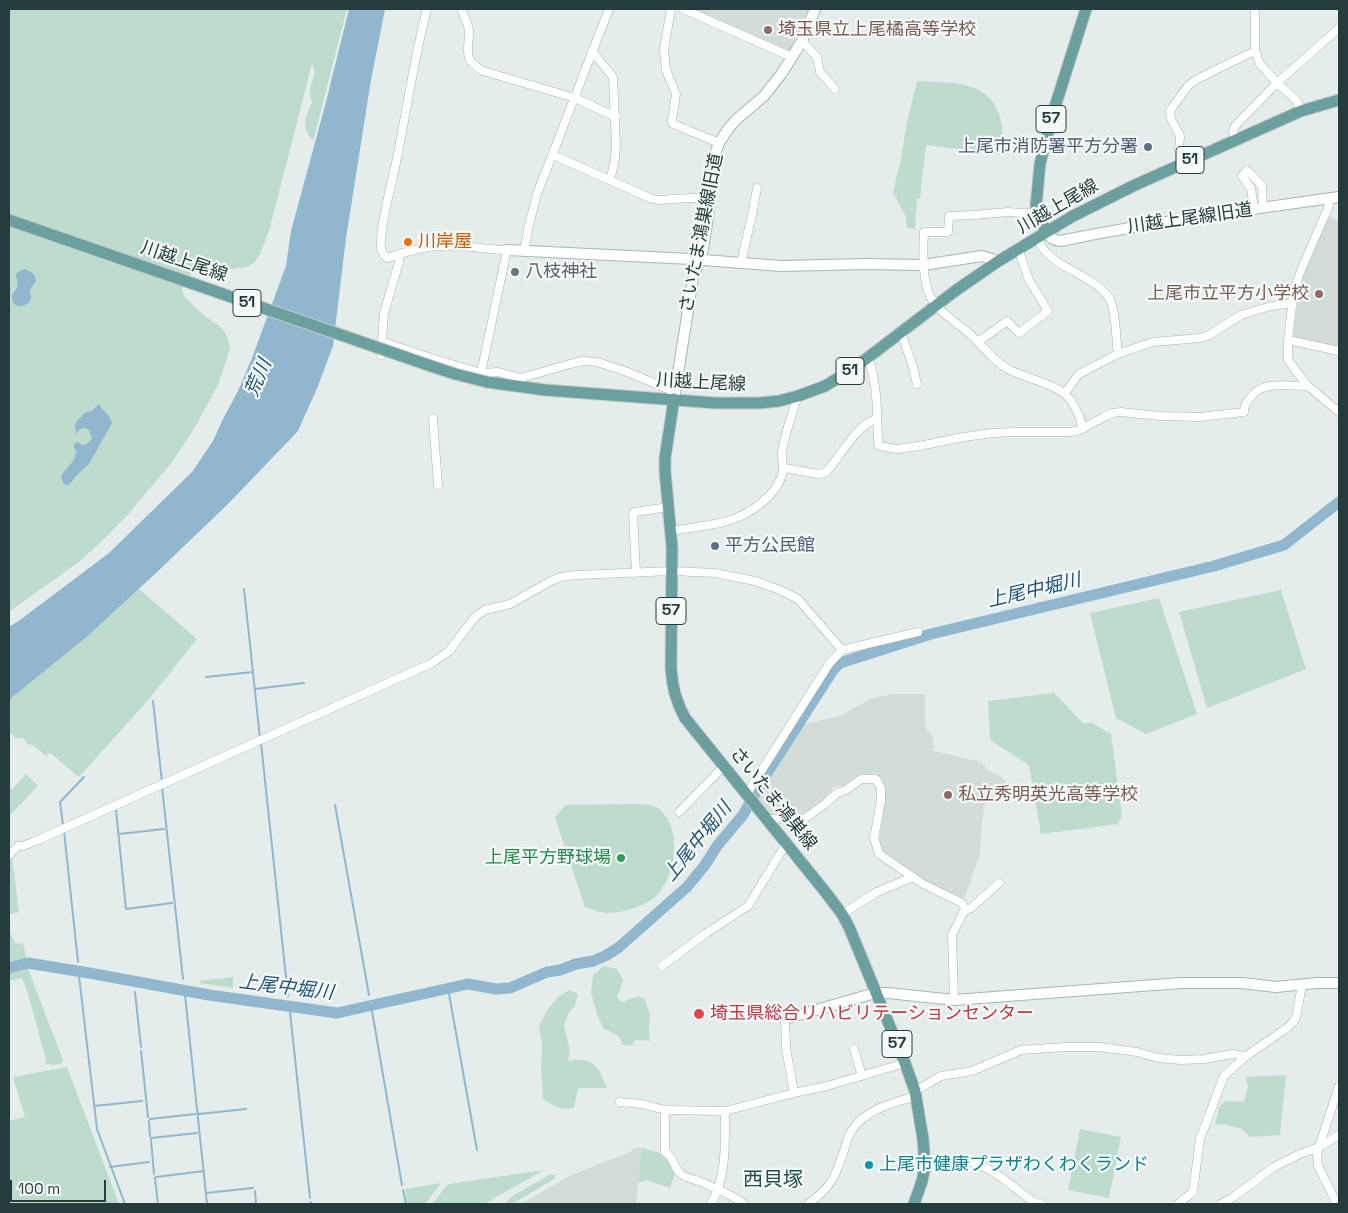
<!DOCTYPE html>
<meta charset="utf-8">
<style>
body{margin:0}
#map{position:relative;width:1348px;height:1213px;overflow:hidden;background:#e4edeb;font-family:"Space Grotesk",sans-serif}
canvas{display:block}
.frame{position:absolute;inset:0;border:10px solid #243d3c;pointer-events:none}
.scale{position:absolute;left:10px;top:1180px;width:96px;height:22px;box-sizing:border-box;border:2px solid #243d3c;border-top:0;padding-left:6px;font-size:15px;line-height:18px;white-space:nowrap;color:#243d3c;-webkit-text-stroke:4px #f5f9f8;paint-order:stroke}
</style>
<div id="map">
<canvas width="1348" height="1213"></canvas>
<div class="frame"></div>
<div class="scale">100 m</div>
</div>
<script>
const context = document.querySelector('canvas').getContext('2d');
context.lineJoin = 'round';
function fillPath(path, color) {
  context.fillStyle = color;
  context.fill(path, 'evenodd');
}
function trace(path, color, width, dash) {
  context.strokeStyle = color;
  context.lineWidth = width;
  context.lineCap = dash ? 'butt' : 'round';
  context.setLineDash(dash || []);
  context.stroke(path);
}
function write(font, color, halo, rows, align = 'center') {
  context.font = font + ' "Space Grotesk","Noto Sans JP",sans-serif';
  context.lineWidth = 4.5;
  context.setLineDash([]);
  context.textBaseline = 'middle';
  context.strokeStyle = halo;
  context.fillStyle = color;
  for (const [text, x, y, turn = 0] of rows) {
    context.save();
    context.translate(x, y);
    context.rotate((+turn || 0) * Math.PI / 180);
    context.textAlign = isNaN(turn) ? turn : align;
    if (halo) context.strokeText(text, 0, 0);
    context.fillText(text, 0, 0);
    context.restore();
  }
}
fillPath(new Path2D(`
 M688,9H809L790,51L787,52Z
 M1329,217L1339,220V349L1292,340L1301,279L1312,252Z
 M892,694H925V721L927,730L933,737L934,751L981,762L989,771L999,775L1014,788L1011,797L986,798L982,822L980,854L964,899H961L924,881L883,852L879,842L885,792L882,779L875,773L857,776L845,785L834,787L824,800L801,816L772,815L757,797L802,725L842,715L870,699Z
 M634,1148H642L636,1204H521L571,1175L630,1152Z`), '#d2ddda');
fillPath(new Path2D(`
 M9,9H347L314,138L312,140C301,125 306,117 312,102C311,98 309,94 310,89C312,78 318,75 312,64L269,231L260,254L255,262L247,267L232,269L204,264L196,266L182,288L184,296L202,314L222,328L227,336L230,347L227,358L218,385L195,427L173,461L131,511L105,538L80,561L9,612Z
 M917,81C946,83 982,79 997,109C1003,120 1003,143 1005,155L926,145L920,199H917L915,229L907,228L906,217L893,192L901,159L907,122Z
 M139,589L197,639L150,698L79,777L50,753L46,756L33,745L27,744V742L23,738H18L17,739L10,733H9V700L89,635Z
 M1281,590L1306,669L1207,708L1179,612Z
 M1159,598L1197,714L1146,734L1116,718L1090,613Z
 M1054,693L1083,723H1092L1111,734L1122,815L1118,824L1041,834L1029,765L990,740L988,701Z
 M26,774L38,786L9,816V787L12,789Z
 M631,804C640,804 650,804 658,808C666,814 671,824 673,834C677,854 670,884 654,898C641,907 623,913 607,913C600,913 592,909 585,907L555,818L565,805Z
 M12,856L19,912L10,914L9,925V857Z
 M9,931L16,944L23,943L30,974L63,1060L62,1063L53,1065L45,1064L46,1060L28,994L22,978L9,981Z
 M604,966L617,969L623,980L617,998L622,1002L638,996L645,999L650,1016L649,1032L650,1041L635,1040L632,1046L622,1045L620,1037L603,1028L597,1014L591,993L593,975Z
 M233,977V988L200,983V981Z
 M569,990L578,994L575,1006L569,1012L564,1025L570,1051L568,1061C594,1057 598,1066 607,1088H578L574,1108C560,1110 555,1107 543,1099L541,1067L542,1045L539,1026L548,1009L558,997Z
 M67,1067L119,1204H9V1121L25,1117L13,1077Z
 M1286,1075L1280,1135L1250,1137L1242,1129L1223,1124L1215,1125L1219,1107L1225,1101L1244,1102L1248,1087L1246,1077Z
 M1080,1129L1121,1137L1109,1198L1068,1190Z
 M642,1148C662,1153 666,1153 675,1173L670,1188L646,1180L638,1183Z
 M544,1170L484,1204H432L448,1184Z
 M551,1174L554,1175L555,1176L554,1179L512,1204H505L511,1197Z
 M441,1183L425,1204H407L405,1189Z`), '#bedccd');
fillPath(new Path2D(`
 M349,9H385L371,80L346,238L333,346L318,386L298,431L229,503L156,573L89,635L9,700V627L20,620L109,553L192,472L213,441L223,419L238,391L252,358L286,266L291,231L326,102Z
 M25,269L34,274L36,281C34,284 31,287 30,291C30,296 33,298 29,302C23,309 11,307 12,297C12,292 16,291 17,287C20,278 9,273 25,269Z
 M98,405H100C103,412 111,416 112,423L89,464L76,476L69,485H67L64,484L61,478C64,468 75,464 76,452L74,447V444L78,442L82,445L87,444L92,438L89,430C83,426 80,428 76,434L75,425L77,421L85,413L92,411Z`), '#90b7ce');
trace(new Path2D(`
 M244,589L260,738
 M206,677L253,672
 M255,689L304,683
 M153,701L162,782
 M261,743L288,996
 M162,787L183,979
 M335,805L369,995
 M116,810L126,909L172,903
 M63,825L60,802L84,777
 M64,831L78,962
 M119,834L164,829
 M79,976L97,1129L125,1204
 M135,992L141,1047
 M449,994L477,1150
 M185,995L207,1204
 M372,1011L402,1185
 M290,1012L310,1198
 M141,1051L148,1117
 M94,1106L142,1101
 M199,1114L246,1109
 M150,1119L195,1114
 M149,1121L150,1136
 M151,1138L197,1133
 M151,1140L154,1174
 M110,1167L149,1162
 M156,1177L204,1171
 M155,1178L158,1204
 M403,1190L406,1204
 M206,1193L253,1188
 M311,1202V1204
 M251,1204H256L255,1191`), '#90b7ce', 2);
trace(new Path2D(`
 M9,968L28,963L89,973L209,995L337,1013L468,984L496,989L510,988L547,972L560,970L576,964L593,961L605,956L618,948L687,887L705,865L717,846L743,815L765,776L833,670L840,663L931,634L1214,566L1284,545L1339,502`), '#90b7ce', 11);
const street = new Path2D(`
 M427,9C414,58 407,109 397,158C392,184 382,215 381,241C380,248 381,253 387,258C400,254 414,249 428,247C454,243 481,249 507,250L481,373
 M461,9C464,16 469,24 469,32C469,51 462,59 483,71L575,98L616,117
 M671,9L664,49L666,70L676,94L672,121L673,124L719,143
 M683,9L792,57
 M1255,9V51L1260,64L1277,83L1297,101L1301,111
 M802,41L817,57L820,72L835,89
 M592,51L613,77L616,145L615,158L612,173L609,179
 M1235,140L1233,131L1235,126L1277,83L1339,28
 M553,155L650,198L657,200L710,197
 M1184,163L1179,151L1180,136L1171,119L1170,111L1172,108L1188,86L1194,81L1219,68L1255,51
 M1330,199L1328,208L1301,270L1294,290L1288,340V359L1296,371L1308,386L1339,412
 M1254,210L1251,188L1242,176L1247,170L1262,186L1263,208
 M1038,214L1008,212L974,215L949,216L948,232H924C923,250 922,280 930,296C939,312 957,323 971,335C983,347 995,362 1010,370C1025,378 1055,384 1066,395C1074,403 1080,417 1083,428
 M1038,237C1039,240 1040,244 1042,247C1057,269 1093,275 1109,298C1116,308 1116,341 1118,354
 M524,251L529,225L537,194L609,9
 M741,263L753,210L757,188
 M901,332L913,367L917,384
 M1288,340L1339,351
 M383,342L428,357L481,373L498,372L521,378L570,364L583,361L597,362L625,371L675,392
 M978,342L1007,321L1019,333L1048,311L1029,280L1023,264L1019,249
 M381,355L384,313L399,262L398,255
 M868,358C878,385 877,414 878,443L879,446L897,449L919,446L964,437L993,433L1014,432H1070L1080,430L1104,417L1113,413L1121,412L1159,416L1200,417L1244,412C1244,407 1246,402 1250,398C1263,379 1288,387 1308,386
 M1065,393L1079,374L1118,354L1153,342L1201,338L1209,335L1241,315L1271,306L1292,303
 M433,418L438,485
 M784,468L818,474L826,472C840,457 858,423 877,419
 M671,531C689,528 707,526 724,522C748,516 778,496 783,471C784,465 781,458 782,452C785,433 792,414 798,396
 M636,573L633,513L634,512L669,507
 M746,795L829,664L842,650L918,632
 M679,812L724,766
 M766,819H804L825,804L837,793L846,790L861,779H876L881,788V801L874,838L879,854L923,884L962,903L966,910
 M9,855L18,846H23L38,840L432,663L449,651L475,617L485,610L510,604L551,581L561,577L577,575L672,571L715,573L755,581L780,590L798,599L842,650
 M842,914L877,892L913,877
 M662,966L705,934L748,906L786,844
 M954,1000L952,935L964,911L971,908L999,883
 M785,1019L786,1048L794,1093
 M854,1049L862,1076
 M915,1091L941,1076L972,1071L1021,1050L1065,1047H1100L1137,1052L1158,1058L1181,1060L1204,1059L1232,1054L1246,1056
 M620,1102L642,1104L665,1110L725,1111L794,1093L827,1086L905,1063
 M665,1110V1152C675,1158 673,1168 681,1174C686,1178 693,1179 699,1181C714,1188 732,1194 744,1204
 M925,1158C944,1159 964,1158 982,1166C999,1173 1018,1191 1033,1202L1041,1204
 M711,1204C727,1176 725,1142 725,1111
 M808,1204C831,1188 835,1177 844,1151C846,1144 848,1136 852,1130C866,1109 893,1103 916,1096
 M1178,1204L1193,1192L1200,1139L1224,1076L1246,1056L1287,1028L1293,1022L1295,1019L1297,1013L1302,984
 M1221,1204L1232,1198L1274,1167L1300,1154L1319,1147L1339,1135
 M1337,1204L1318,1166L1317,1156L1319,1147L1339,1086`);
const secondary = new Path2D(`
 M1046,231C1050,238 1053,240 1060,241C1153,222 1246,210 1339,197
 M507,250L691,259L781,266L865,264L923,265L982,256L992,259L997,262
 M674,399L693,278L703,249L708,217L715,154L719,143L728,129L737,119L764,96L782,73L802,41L815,9
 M785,1019L875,993H888L954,1000L1181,983H1242L1276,987L1317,983H1339`);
const primary = new Path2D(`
 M1046,231L1038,214L1036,206L1040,164L1053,113L1086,9
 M487,382L545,390L716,403H759L779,401L798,396L825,386L853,369L955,291L997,262L1073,216L1135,185L1301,111L1339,100
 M674,399L665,458V471L672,547L671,668C672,687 676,702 685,718L827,894L842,914L849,927L905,1063L915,1091L923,1139L925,1167L922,1181L914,1204`);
trace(street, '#a7b5b3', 9);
trace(secondary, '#a3b8b5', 12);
trace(primary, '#c2c9c8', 13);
trace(street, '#fff', 8);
trace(secondary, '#fff', 10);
trace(primary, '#6ba09e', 11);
const primaryBridge = new Path2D(`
 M9,220L425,364L455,374L487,382`);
trace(primaryBridge, '#c2c9c8', 13, []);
trace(primaryBridge, '#6ba09e', 11);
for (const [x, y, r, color] of [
 [768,30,5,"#8d6e63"],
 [1148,147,5,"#5c6f8a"],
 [408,242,5,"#e8710a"],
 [515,272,5,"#6b7280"],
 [1319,294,5,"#8d6e63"],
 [715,546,5,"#5c6f8a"],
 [948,795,5,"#8d6e63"],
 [621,858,5,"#2e9e5b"],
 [699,1014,6,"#e0444e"],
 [869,1165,5,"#0f9aa8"]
]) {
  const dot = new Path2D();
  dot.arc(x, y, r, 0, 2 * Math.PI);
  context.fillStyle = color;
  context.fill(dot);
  trace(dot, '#f5f9f8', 2);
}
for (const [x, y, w] of [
 [1051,119,30],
 [1190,160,28],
 [247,303,28],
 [850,371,28],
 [671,611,30],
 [897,1044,30]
]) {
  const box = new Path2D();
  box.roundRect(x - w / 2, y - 13.5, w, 27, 4);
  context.fillStyle = '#f5f9f8';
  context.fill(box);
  trace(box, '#243d3c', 1);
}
write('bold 16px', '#243d3c', null, [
 ["57",1051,119],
 ["51",1190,160],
 ["51",247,303],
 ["51",850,371],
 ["57",671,611],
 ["57",897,1044]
]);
write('18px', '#785e54', '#f5f9f8', [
 ["埼玉県立上尾橘高等学校",778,30],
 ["上尾市立平方小学校",1309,294,"right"],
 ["私立秀明英光高等学校",958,795]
], 'left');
write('18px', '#4e5e75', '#f5f9f8', [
 ["上尾市消防署平方分署",1138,147],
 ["平方公民館",725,546,"left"]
], 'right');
write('18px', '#243d3c', '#f5f9f8', [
 ["川越上尾線",1058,207,-30],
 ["川越上尾線旧道",1190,219,-8],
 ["さいたま鴻巣線旧道",702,233,-79],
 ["川越上尾線",184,262,19],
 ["川越上尾線",701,383,3],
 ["さいたま鴻巣線",773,799,51]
]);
write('18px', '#c56008', '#f5f9f8', [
 ["川岸屋",418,242]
], 'left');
write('18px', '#5b616d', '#f5f9f8', [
 ["八枝神社",525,272]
], 'left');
write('18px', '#27864d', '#f5f9f8', [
 ["上尾平方野球場",611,858]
], 'right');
write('18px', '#be3a42', '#f5f9f8', [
 ["埼玉県総合リハビリテーションセンター",710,1014]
], 'left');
write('18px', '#0d838f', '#f5f9f8', [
 ["上尾市健康プラザわくわくランド",879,1165]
], 'left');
write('italic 19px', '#225576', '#f5f9f8', [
 ["荒川",259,378,-67],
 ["上尾中堀川",1034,591,-13],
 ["上尾中堀川",698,842,-51],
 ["上尾中堀川",286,988,7]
]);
write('20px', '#214f4e', '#f5f9f8', [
 ["西貝塚",773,1181]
]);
</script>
